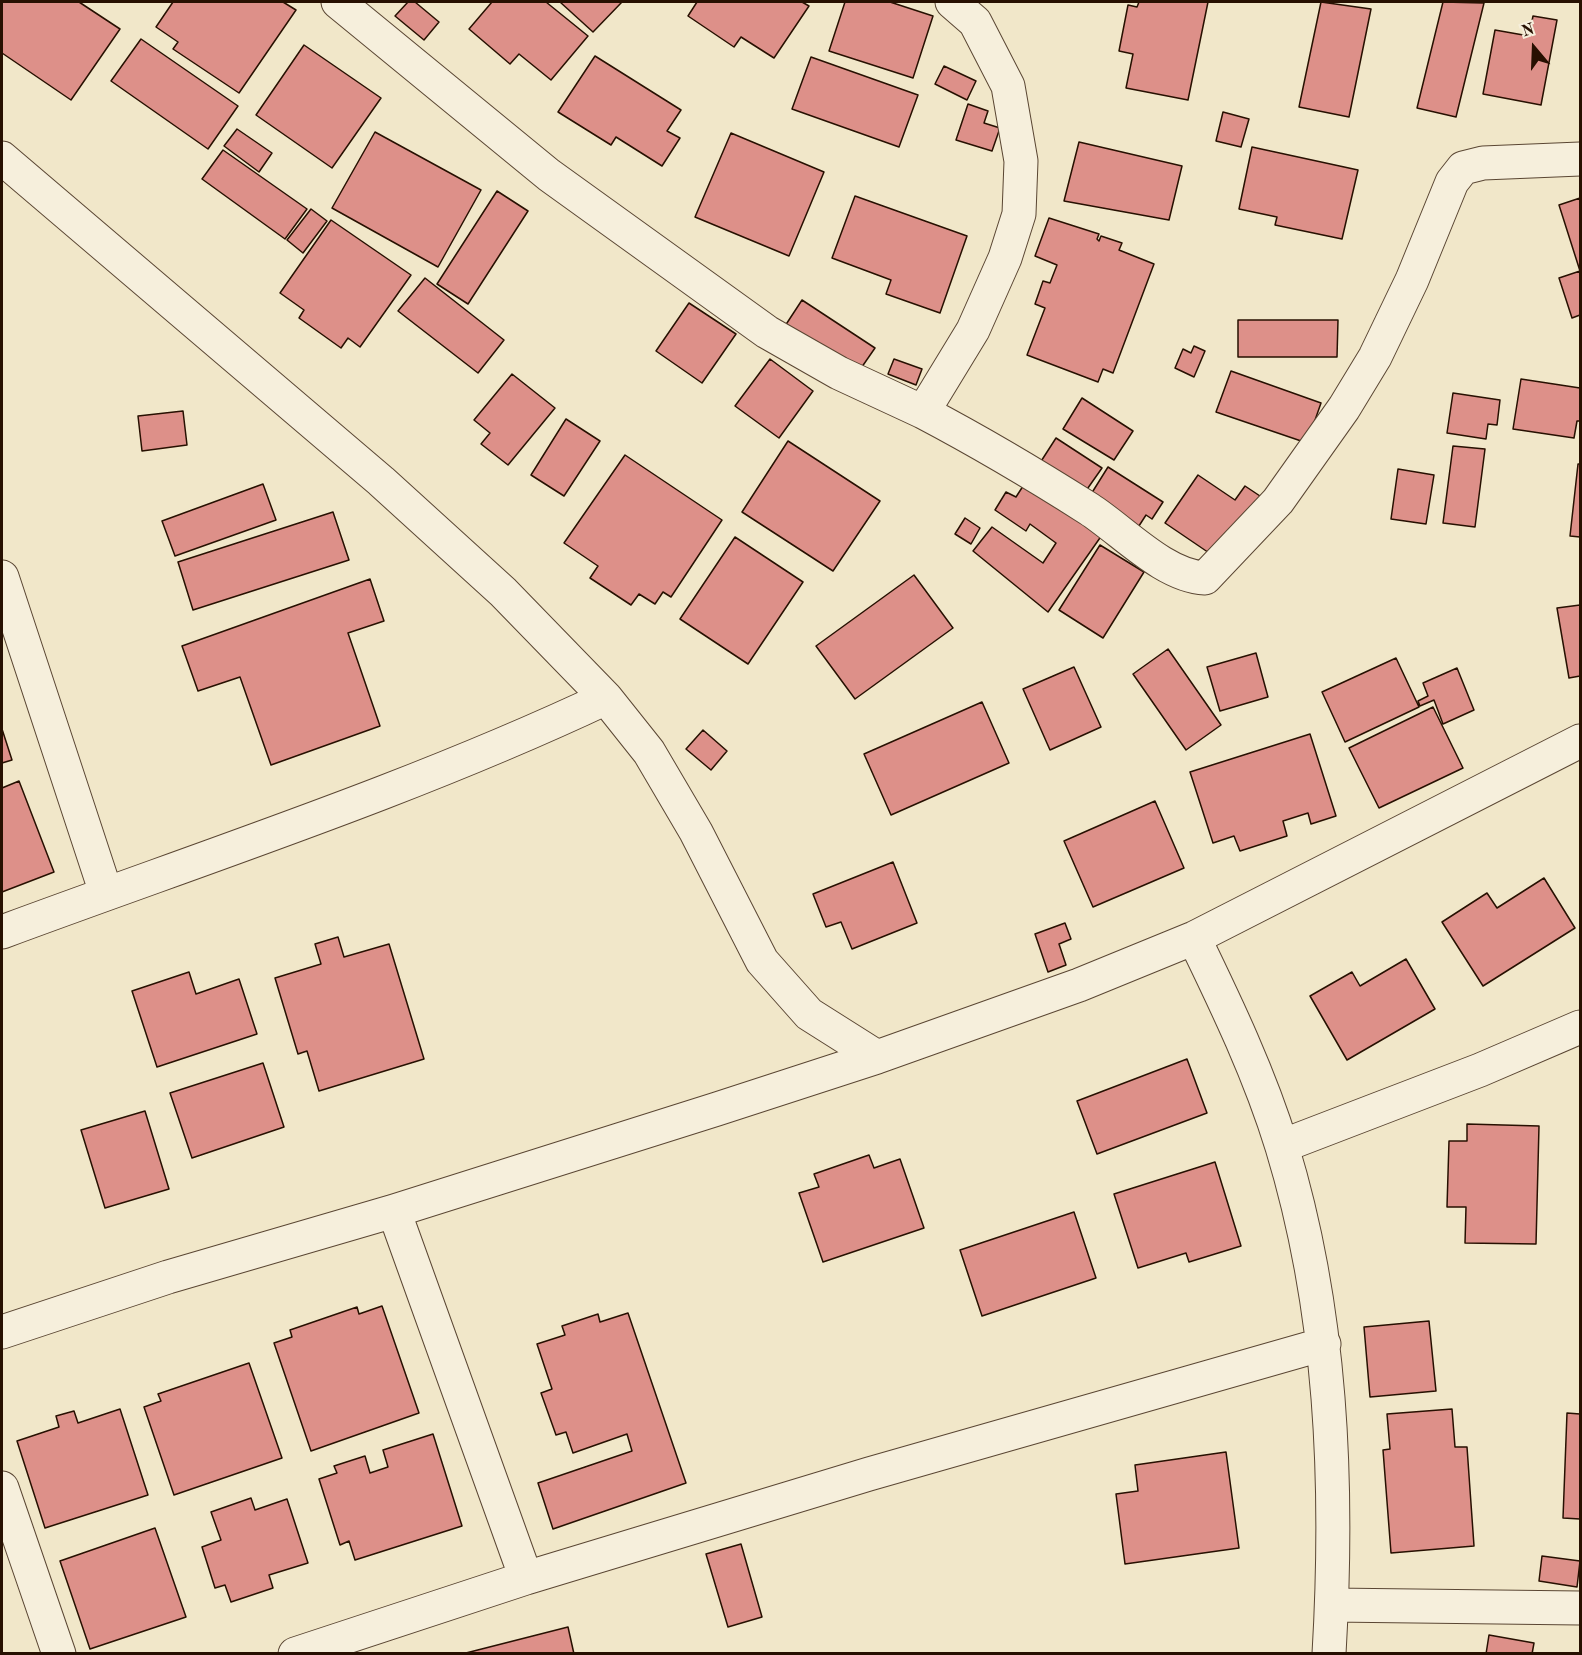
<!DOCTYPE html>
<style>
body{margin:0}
#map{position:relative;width:1582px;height:1655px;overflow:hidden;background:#f1e7c9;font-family:"Old Standard TT",serif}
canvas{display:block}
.frame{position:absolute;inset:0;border:3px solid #271001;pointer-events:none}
.north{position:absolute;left:1504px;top:18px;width:60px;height:60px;-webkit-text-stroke:4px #f6efdc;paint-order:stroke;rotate:341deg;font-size:16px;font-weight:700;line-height:24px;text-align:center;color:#271001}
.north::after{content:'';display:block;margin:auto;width:21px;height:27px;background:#271001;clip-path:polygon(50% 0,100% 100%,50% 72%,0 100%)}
</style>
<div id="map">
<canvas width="1582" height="1655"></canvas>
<div class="frame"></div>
<div class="north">N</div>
</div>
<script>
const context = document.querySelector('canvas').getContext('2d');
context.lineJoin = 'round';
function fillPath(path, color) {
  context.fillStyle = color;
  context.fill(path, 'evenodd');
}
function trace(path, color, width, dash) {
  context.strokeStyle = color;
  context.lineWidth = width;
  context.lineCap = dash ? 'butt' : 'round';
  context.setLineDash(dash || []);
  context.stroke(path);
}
const building = new Path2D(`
 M2,2H79L120,29L71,100L2,53Z
 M173,2H283L296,10L239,93L173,49L178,42L156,27Z
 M408,2H415L439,22L424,40L395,16Z
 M492,2H546L588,36L551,80L519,54L510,64L469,29Z
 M560,2H622L593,32Z
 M697,2H802L809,6L774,58L741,37L734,47L688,16Z
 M845,2H890L933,16L913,78L829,51Z
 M1139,2H1208L1188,100L1126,88L1133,54L1119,51L1128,5L1137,7Z
 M1321,2L1371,9L1349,117L1299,107Z
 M1443,2L1484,3L1456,117L1417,108Z
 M1533,16L1557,20L1541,105L1483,94L1495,30L1529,36Z
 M141,39L238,106L208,149L111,81Z
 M304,45L381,98L332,168L256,115Z
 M595,56L681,110L667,131L680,138L662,166L616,137L611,145L558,112Z
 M811,57L918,95L899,147L792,109Z
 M944,66L976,81L967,100L935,84Z
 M968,104L988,111L984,123L1000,128L992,151L956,140Z
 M1223,112L1249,119L1241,147L1216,141Z
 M237,129L272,153L259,172L224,146Z
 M375,132L481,190L438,267L332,208Z
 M731,133L824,172L789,256L695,217Z
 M1079,142L1182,166L1169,220L1064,201Z
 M1252,147L1358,170L1342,239L1275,225L1277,217L1239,209Z
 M223,150L307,209L285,239L202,179Z
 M497,191L528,211L468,304L437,284Z
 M855,196L967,236L940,313L886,294L891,280L832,258Z
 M1580,198V315L1572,318L1559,278L1580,271L1559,205Z
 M311,209L327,221L303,253L287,240Z
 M1049,218L1099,234L1097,239L1099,241L1101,236L1122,243L1119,250L1154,264L1113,373L1103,369L1098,382L1027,355L1045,308L1035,304L1043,281L1050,283L1057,265L1035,256Z
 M331,220L411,275L360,347L348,338L341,348L299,318L304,310L280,293Z
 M425,278L504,340L478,373L398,311Z
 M802,300L875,348L857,374L785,326Z
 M689,303L736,334L702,383L656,351Z
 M1238,320H1338L1337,357H1238Z
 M1194,346L1205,351L1194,377L1175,368L1183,349L1191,353Z
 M770,359L813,391L779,438L735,406Z
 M894,359L922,369L916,385L888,374Z
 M1231,371L1321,403L1307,443L1216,412Z
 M512,374L555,408L508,465L481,444L490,433L474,420Z
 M1521,379L1580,388V421H1577L1574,438L1513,429Z
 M1453,393L1500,400L1497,425L1488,424L1486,439L1447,433Z
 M1082,398L1133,431L1114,460L1063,429Z
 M183,411L187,445L142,451L138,416Z
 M566,419L600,441L564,496L531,475Z
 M1056,438L1102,468L1083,495L1038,466Z
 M788,441L880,501L833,571L742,512Z
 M1453,446L1485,449L1475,527L1443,523Z
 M625,455L722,520L671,597L663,592L655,604L639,594L631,605L590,578L598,566L564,543Z
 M1578,464H1580V537L1570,536Z
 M1108,467L1163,502L1152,519L1146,515L1137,529L1088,499Z
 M1398,469L1434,475L1426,524L1391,519Z
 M1198,475L1235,500L1245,486L1269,502L1218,559L1165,523Z
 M1025,483L1102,535L1048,612L973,551L992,527L1043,563L1056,543L1030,524L1026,531L995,510L1006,492L1016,497Z
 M263,484L276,520L175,556L162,521Z
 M333,512L349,560L193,610L178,562Z
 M965,518L980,528L971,544L955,534Z
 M735,537L803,582L748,664L680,619Z
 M1100,545L1144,572L1103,638L1059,610Z
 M914,575L953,628L855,699L816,646Z
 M370,579L384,621L348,633L380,726L271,765L240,677L198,691L182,646Z
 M1580,605V676L1569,678L1557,608Z
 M1168,649L1221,725L1186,750L1133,674Z
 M1256,653L1268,697L1220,711L1207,667Z
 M1396,658L1419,707L1345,742L1322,692Z
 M1074,667L1101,727L1050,750L1023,689Z
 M1457,668L1474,710L1443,724L1434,700L1420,706L1418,701L1428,696L1423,683Z
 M982,702L1009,763L891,815L864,754Z
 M1433,707L1463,768L1379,808L1349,748Z
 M2,729L12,760L2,763Z
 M703,730L727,751L711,770L686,749Z
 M1310,734L1336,816L1311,824L1308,813L1283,821L1287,836L1240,851L1234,836L1213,843L1190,772Z
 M19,781L54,872L2,892V788Z
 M1155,801L1184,868L1093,907L1064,841Z
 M893,862L917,923L852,949L841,922L826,927L813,894Z
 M1544,878L1575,928L1483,986L1442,922L1487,893L1497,908Z
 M1065,923L1071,939L1059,944L1066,965L1048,972L1035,934Z
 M338,937L344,957L389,944L424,1059L319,1091L307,1051L298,1054L275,978L321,964L315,944Z
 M1406,959L1435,1009L1347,1060L1310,996L1352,972L1360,986Z
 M189,972L196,994L239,979L257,1034L157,1067L132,991Z
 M1187,1059L1207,1113L1097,1154L1077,1101Z
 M263,1063L284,1127L192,1158L170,1093Z
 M145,1111L169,1189L105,1208L81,1130Z
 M1467,1124L1539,1126L1536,1244L1465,1243L1466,1207H1447L1449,1141H1467Z
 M869,1155L874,1168L900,1159L924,1228L823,1262L799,1193L819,1187L814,1174Z
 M1215,1162L1241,1246L1189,1262L1186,1253L1138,1268L1114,1194Z
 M1074,1212L1096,1278L982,1316L960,1250Z
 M382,1306L419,1413L311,1451L274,1343L292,1337L290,1330L357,1307L359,1314Z
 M628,1313L686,1483L553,1529L538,1483L632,1451L627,1434L573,1453L566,1432L556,1435L541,1393L552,1389L537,1344L565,1335L562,1326L598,1314L600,1322Z
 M1429,1321L1436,1391L1370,1397L1364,1327Z
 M249,1363L282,1458L174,1495L144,1407L161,1401L158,1394Z
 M120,1409L148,1495L45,1528L17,1441L59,1427L56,1416L74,1411L78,1423Z
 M1452,1409L1455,1447H1467L1474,1546L1391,1553L1383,1450L1390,1449L1387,1414Z
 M1567,1413L1580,1414V1559V1519L1563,1518Z
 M433,1434L462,1526L355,1560L349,1541L340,1545L319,1479L337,1473L334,1466L365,1456L370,1473L388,1467L383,1450Z
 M1226,1452L1239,1548L1125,1564L1116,1494L1138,1491L1135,1465Z
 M251,1498L255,1510L287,1499L308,1563L269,1575L273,1588L231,1602L225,1585L215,1588L202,1547L221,1540L211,1512Z
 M155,1528L186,1617L90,1649L60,1561Z
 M741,1544L762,1617L728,1627L706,1554Z
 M1542,1556L1580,1561L1577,1587L1539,1581Z
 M568,1627L574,1654H462Z
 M1489,1635L1534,1643L1532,1654H1486Z`);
fillPath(building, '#dd9089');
trace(building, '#271001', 1.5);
const street = new Path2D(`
 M338,2L549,175L767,332L839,373L923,412L973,330L1005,258L1019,214L1021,161L1008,86L975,22L952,2
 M2,158L381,481L503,592L606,698
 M923,412C980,442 1034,474 1089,509C1123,531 1164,576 1205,578L1278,501L1344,408L1375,357L1412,280L1452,182L1463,168L1483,163L1580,159
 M2,577L106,893
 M2,932C204,857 411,790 606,698L649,752L696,832L762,961L809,1014L877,1057
 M1194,938C1227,1006 1260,1075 1282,1147C1332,1311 1339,1483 1329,1654
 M1282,1146L1480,1070L1580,1027
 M394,1211L526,1578
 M2,1332L168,1277L394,1211L717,1109L877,1057L1079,985L1194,938L1580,741
 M2,1488L59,1654
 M1332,1605L1580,1608
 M295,1654L526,1578L869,1474L1324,1344`);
trace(street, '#5a4633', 35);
trace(street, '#f6efdc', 33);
</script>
